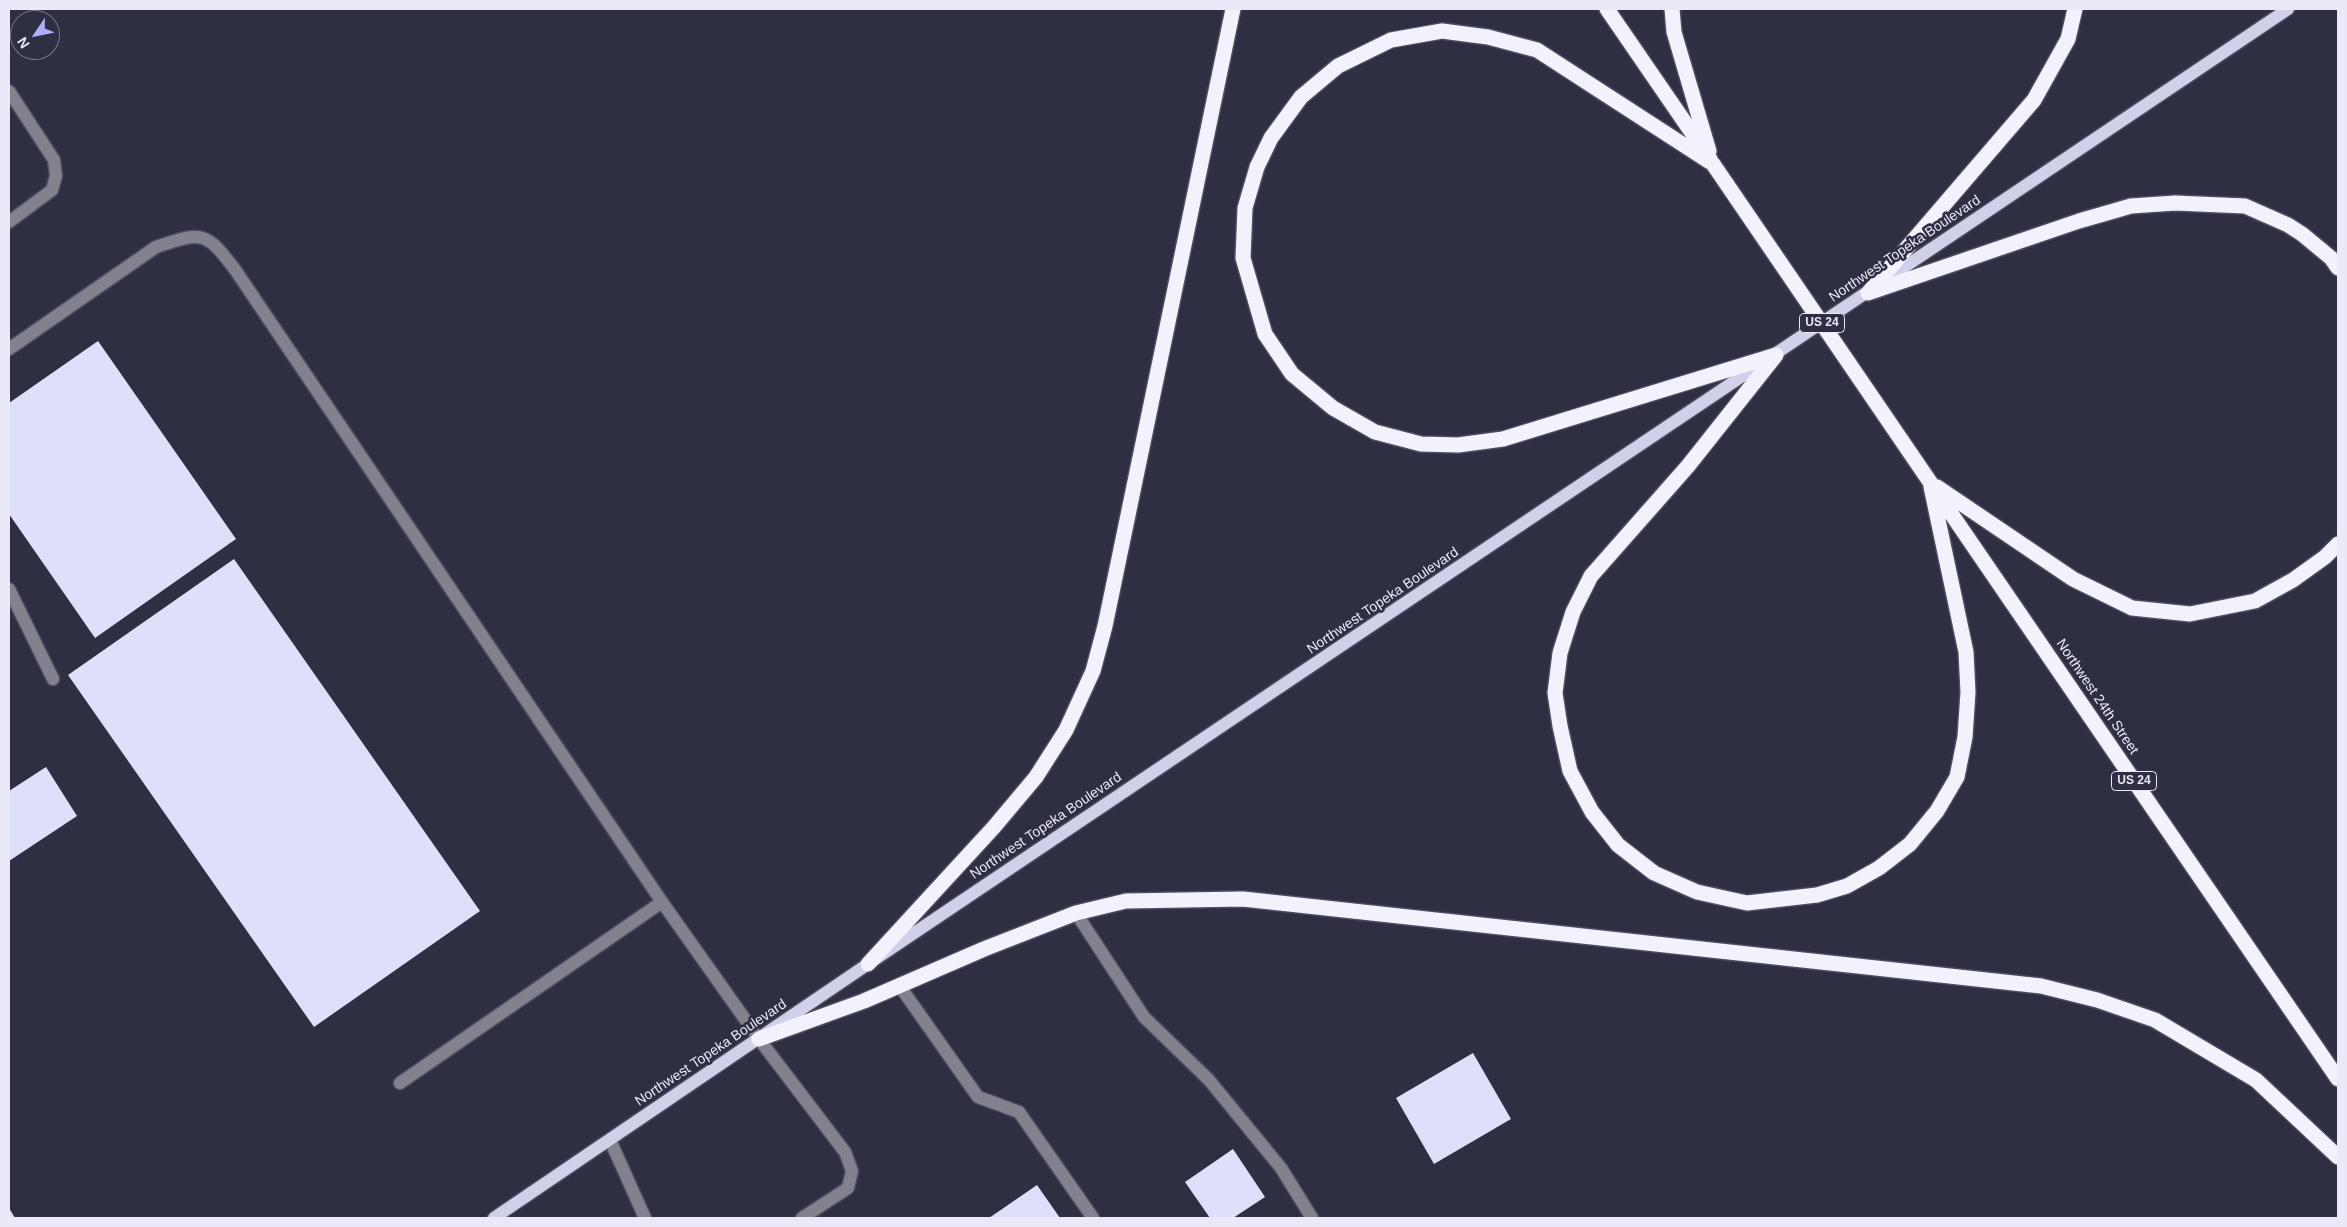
<!DOCTYPE html>
<style>
body{margin:0}
#map{position:relative;width:2347px;height:1227px;overflow:hidden;background:#2f2f44;font-family:Arial,sans-serif}
canvas{display:block}
.frame{position:absolute;inset:0;border:10px solid #e9e9f7;pointer-events:none}
.north{position:absolute;left:10px;top:10px;width:50px;height:50px;box-sizing:border-box;background:#2f2f44;border:1px solid #79798c;border-radius:50%;rotate:236deg;font-size:14px;font-weight:700;line-height:20px;text-align:center;color:#e9e9f7}
.north::after{content:'';display:block;margin:auto;width:18px;height:22px;background:#afaefa;clip-path:polygon(50% 0,100% 100%,50% 72%,0 100%)}
</style>
<div id="map">
<canvas width="2347" height="1227"></canvas>
<div class="frame"></div>
<div class="north">N</div>
</div>
<script>
const context = document.querySelector('canvas').getContext('2d');
context.lineJoin = 'round';
function fillPath(path, color) {
  context.fillStyle = color;
  context.fill(path, 'evenodd');
}
function trace(path, color, width, dash) {
  context.strokeStyle = color;
  context.lineWidth = width;
  context.lineCap = dash ? 'butt' : 'round';
  context.setLineDash(dash || []);
  context.stroke(path);
}
function write(font, color, halo, rows, align = 'center') {
  context.font = font + ' Arial,sans-serif';
  context.lineWidth = 5;
  context.setLineDash([]);
  context.textBaseline = 'middle';
  context.strokeStyle = halo;
  context.fillStyle = color;
  for (const [text, x, y, turn = 0] of rows) {
    context.save();
    context.translate(x, y);
    context.rotate((+turn || 0) * Math.PI / 180);
    context.textAlign = isNaN(turn) ? turn : align;
    if (halo) context.strokeText(text, 0, 0);
    context.fillText(text, 0, 0);
    context.restore();
  }
}
fillPath(new Path2D(`
 M98,341L236,539L95,638L9,514V403Z
 M234,559L480,911L314,1027L68,675Z
 M46,767L77,816L9,861V791Z
 M1473,1053L1511,1119L1434,1164L1396,1098Z
 M1233,1149L1265,1197L1233,1218H1210L1185,1182Z
 M1037,1185L1060,1218H989Z
 M9,1208L15,1218H9Z`), '#dedffa');
const minor = new Path2D(`
 M9,91L54,160L56,176L52,190L9,222
 M9,349L156,247C203,231 206,231 236,271L662,902L759,1039L845,1152L852,1171L848,1188L802,1218
 M9,589L53,679
 M1076,913L1144,1017L1209,1080L1281,1168L1312,1218
 M899,985L978,1097L1019,1112L1093,1218
 M400,1083L662,902
 M610,1140L645,1218`);
const major = new Path2D(`
 M494,1218L868,964L2288,9`);
const highway = new Path2D(`
 M1607,9L1710,159
 M1672,9L1674,32L1709,151
 M1713,164L1537,50L1488,37L1442,31L1391,40L1338,66L1301,97L1271,138L1257,167L1245,208L1243,258L1265,334L1292,374L1333,408L1375,432L1421,444L1458,445L1503,439L1776,355
 M1869,292L2034,100L2068,39L2075,9
 M1868,293L2079,221L2131,206L2175,203L2245,206L2288,225L2302,234L2331,258L2338,268
 M1776,355L1688,466L1591,576L1573,612L1560,653L1555,693L1560,726L1570,771L1592,812L1618,845L1654,873L1697,892L1747,903L1817,895L1847,886L1879,868L1910,844L1937,811L1957,777L1965,737L1968,692L1966,652L1930,482
 M1937,487L2073,579L2132,608L2190,614L2255,601L2293,580L2325,557L2338,544
 M1935,490L2338,1079
 M868,964L994,827L1036,777L1066,730L1093,671L1105,626L1233,9
 M759,1039L864,1001L984,949L1076,913L1126,901L1243,899L2041,986L2097,1000L2155,1020L2256,1080L2338,1157`);
trace(minor, '#4d4d61', 15);
trace(major, '#4d4d61', 15);
trace(highway, '#4d4d61', 18);
trace(minor, '#81828d', 12);
trace(major, '#d0d1e8', 12);
trace(highway, '#f2f2fd', 15);
const highwayBridge = new Path2D(`
 M1713,164L1930,482`);
trace(highwayBridge, '#4d4d61', 18, []);
trace(highwayBridge, '#f2f2fd', 15);
for (const [x, y, w] of [
 [1822,323,45],
 [2134,781,45]
]) {
  const box = new Path2D();
  box.roundRect(x - w / 2, y - 9.5, w, 19, 4);
  context.fillStyle = '#2f2f44';
  context.fill(box);
  trace(box, '#e9e9f7', 1);
}
write('bold 12px', '#e9e9f7', null, [
 ["US 24",1822,323],
 ["US 24",2134,781]
]);
write('14px', '#e9e9f7', '#2f2f44', [
 ["Northwest Topeka Boulevard",1905,249,-34],
 ["Northwest Topeka Boulevard",1383,601,-34],
 ["Northwest 24th Street",2097,697,56],
 ["Northwest Topeka Boulevard",1046,826,-34],
 ["Northwest Topeka Boulevard",711,1053,-34]
]);
</script>
